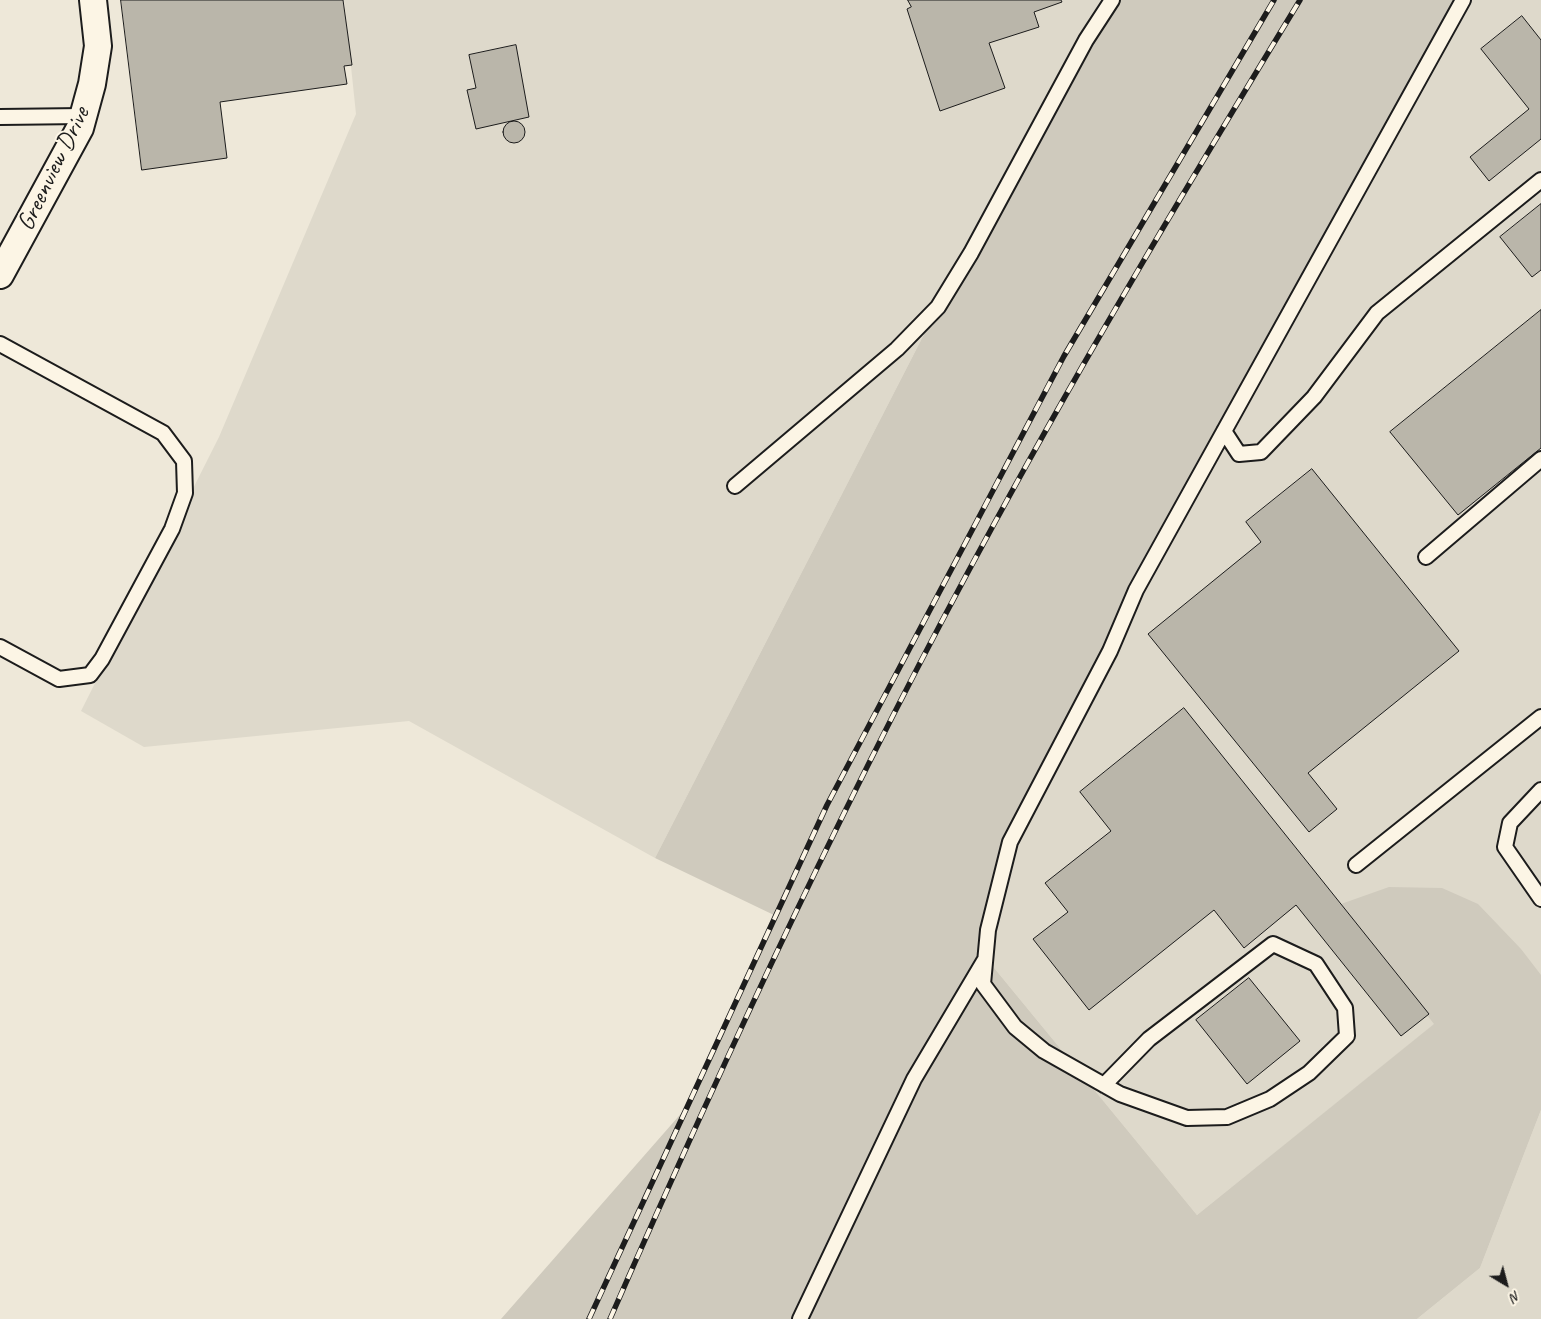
<!DOCTYPE html>
<style>
body{margin:0}
#map{position:relative;width:1541px;height:1319px;overflow:hidden;background:#eee8d9;font-family:Caveat,sans-serif}
canvas{display:block}
.north{position:absolute;left:1481px;top:1259px;width:50px;height:50px;-webkit-text-stroke:4px #fcf5e5;paint-order:stroke;rotate:143deg;font-size:14px;font-weight:700;line-height:20px;text-align:center;color:#1c1c1c}
.north::after{content:'';display:block;margin:auto;width:18px;height:22px;background:#1c1c1c;clip-path:polygon(50% 0,100% 100%,50% 72%,0 100%)}
</style>
<div id="map">
<canvas width="1541" height="1319"></canvas>
<div class="north">N</div>
</div>
<script>
const context = document.querySelector('canvas').getContext('2d');
context.lineJoin = 'round';
function fillPath(path, color) {
  context.fillStyle = color;
  context.fill(path, 'evenodd');
}
function trace(path, color, width, dash) {
  context.strokeStyle = color;
  context.lineWidth = width;
  context.lineCap = dash ? 'butt' : 'round';
  context.setLineDash(dash || []);
  context.stroke(path);
}
function write(font, color, halo, rows, align = 'center') {
  context.font = font + ' Caveat,sans-serif';
  context.lineWidth = 4;
  context.setLineDash([]);
  context.textBaseline = 'middle';
  context.strokeStyle = halo;
  context.fillStyle = color;
  for (const [text, x, y, turn = 0] of rows) {
    context.save();
    context.translate(x, y);
    context.rotate((+turn || 0) * Math.PI / 180);
    context.textAlign = isNaN(turn) ? turn : align;
    if (halo) context.strokeText(text, 0, 0);
    context.fillText(text, 0, 0);
    context.restore();
  }
}
fillPath(new Path2D(`
 M344,0H1112L938,307L655,858L409,721L144,747L81,711L219,437L356,114Z
 M1463,0H1541V1048L1435,1024L1197,1215L986,958L1010,842L1110,651Z
 M1541,1110V1319H1417L1480,1268Z`), '#ded9cb');
fillPath(new Path2D(`
 M1112,0H1463L1136,590L1010,842L986,958L1197,1215L1434,1024L1341,904L1389,887L1442,888L1478,904L1521,949L1541,975V1110L1480,1268L1417,1319H501L685,1109L776,916L655,858L938,307Z`), '#cfcabd');
const building = new Path2D(`
 M121,0H343L352,65L344,66L347,84L220,102L227,158L142,170Z
 M908,0H1061L1062,2L1034,12L1039,27L989,43L1005,88L940,111L907,9L911,7Z
 M1522,16L1541,40V139L1489,181L1470,157L1529,109L1481,49Z
 M516,45L529,117L476,129L467,90L476,88L469,55Z
 M503 132a11 11 0 1 1 22 0a11 11 0 1 1-22 0Z
 M1541,204V270L1532,277L1500,237Z
 M1541,310V448L1458,515L1390,432Z
 M1312,469L1459,651L1308,773L1337,809L1309,832L1148,634L1261,542L1246,522Z
 M1184,708L1429,1014L1401,1036L1296,905L1244,948L1214,910L1089,1010L1033,939L1068,912L1045,883L1111,831L1080,792Z
 M1249,978L1300,1041L1247,1084L1196,1020Z`);
fillPath(building, '#bab6aa');
trace(building, '#1c1c1c', 1);
const lane = new Path2D(`
 M0,117L83,116
 M0,344L163,433L184,461L185,493L172,529L102,659L90,675L59,679L0,647
 M1224,431L1239,454L1261,452L1314,397L1377,313L1541,180
 M735,486L897,349L938,307L971,253L1086,40L1112,0
 M1426,557L1541,459
 M1541,790L1510,823L1505,847L1541,899
 M1356,865L1541,717
 M1104,1085L1149,1039L1273,944L1316,964L1345,1008L1347,1036L1309,1073L1270,1099L1227,1117L1187,1118L1120,1094L1044,1051L1015,1027L983,984L988,930L1010,842L1110,651L1136,590L1463,0
 M800,1319L914,1079L984,961`);
const street = new Path2D(`
 M0,275L80,128L92,84L98,46L93,0`);
trace(lane, '#1c1c1c', 18);
trace(street, '#1c1c1c', 30);
trace(lane, '#fcf5e5', 14);
trace(street, '#fcf5e5', 26);
const rail = new Path2D(`
 M589,1319L827,805L1064,356L1274,0
 M610,1319C728,1050 853,782 994,524C1091,346 1195,173 1300,0`);
trace(rail, '#1c1c1c', 5.5);
trace(rail, '#fcf5e5', 4, [11]);
write('25px', '#1c1c1c', '#fcf5e5', [
 ["Greenview Drive",54,169,-64]
]);
</script>
